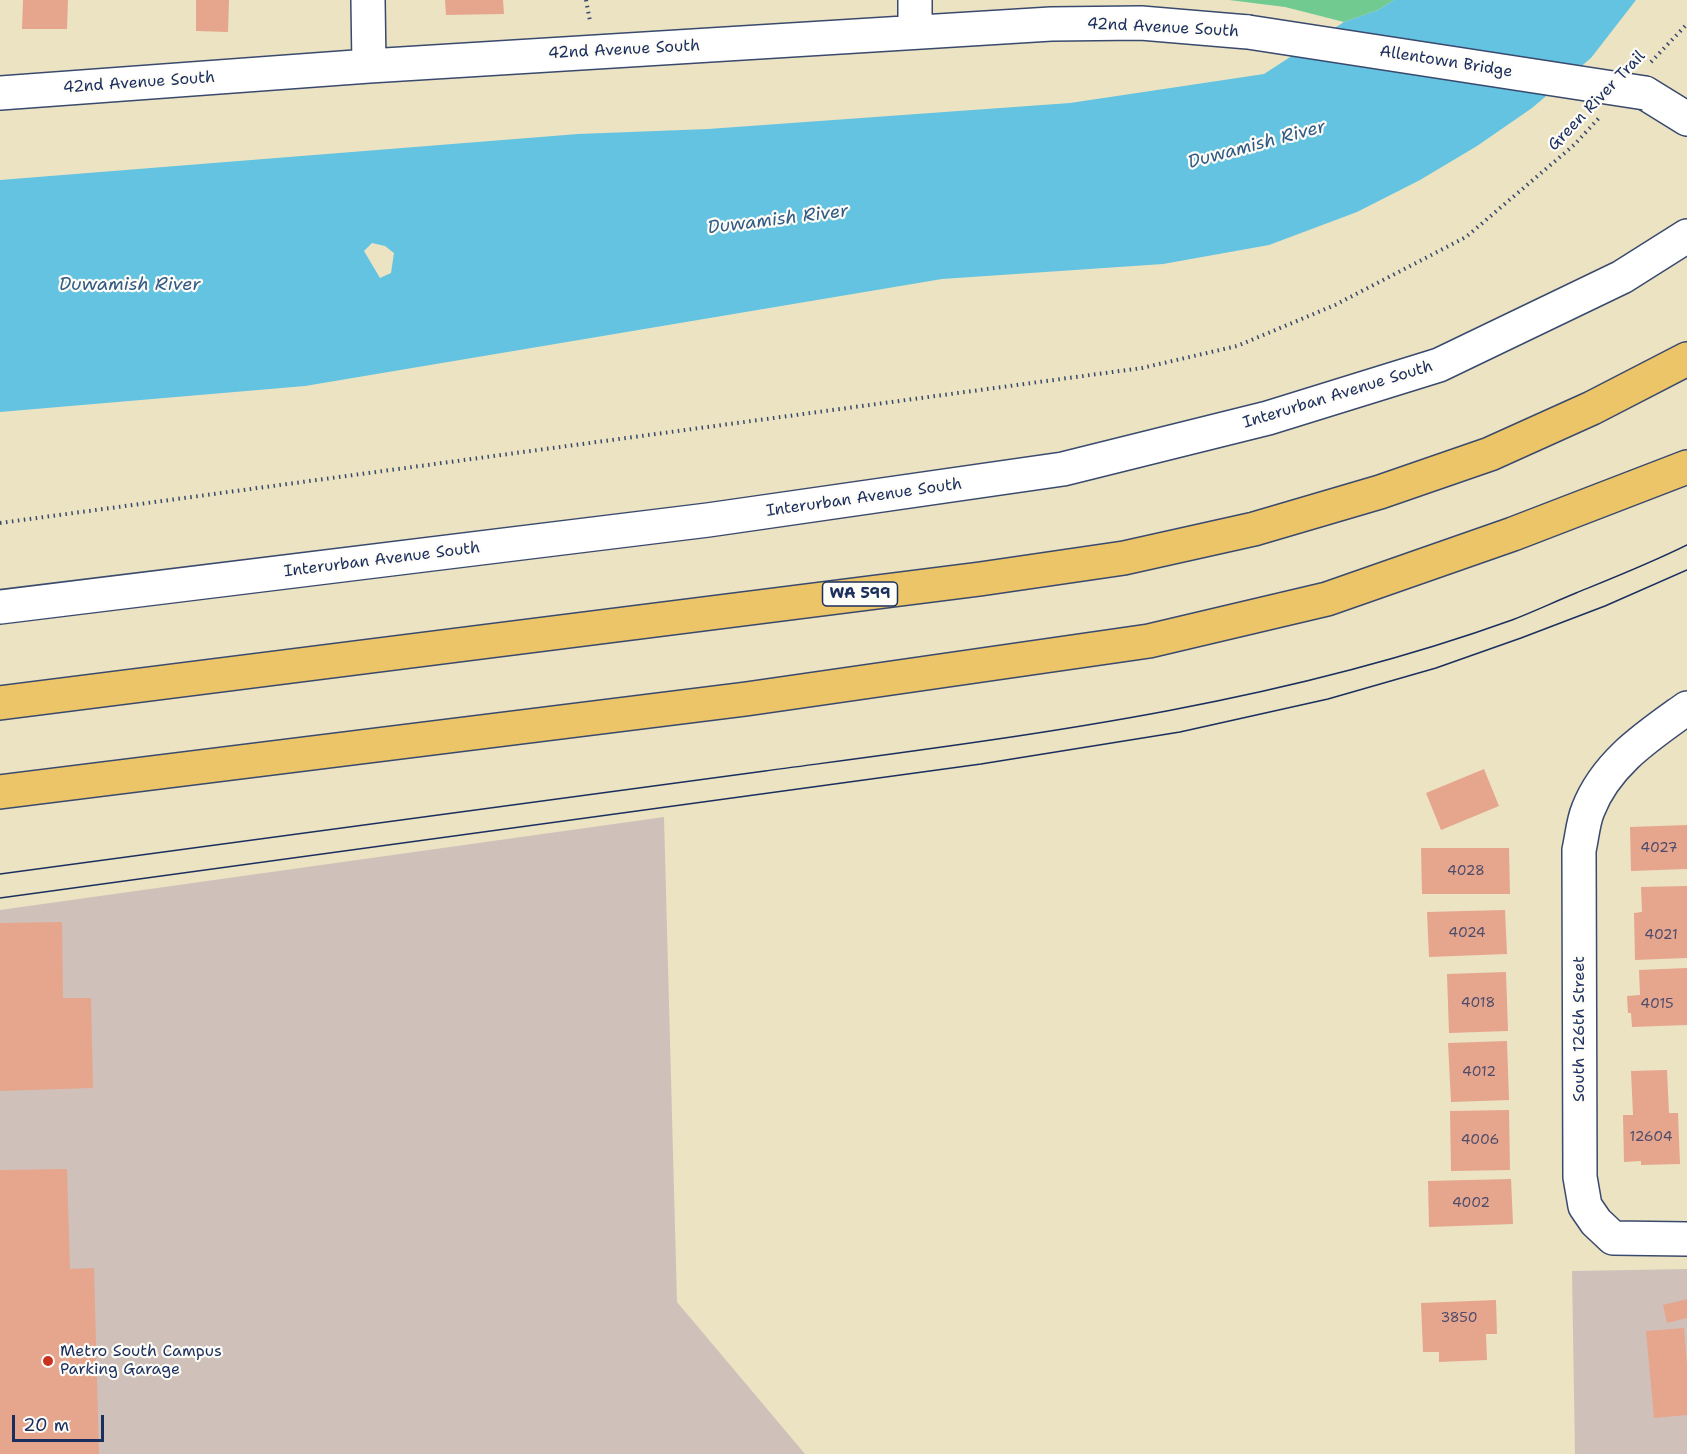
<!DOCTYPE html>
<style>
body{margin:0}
#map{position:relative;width:1687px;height:1454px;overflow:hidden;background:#ece3c3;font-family:"Shantell Sans",sans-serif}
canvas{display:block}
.scale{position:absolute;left:12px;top:1415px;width:92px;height:27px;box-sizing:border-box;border:3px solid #1b2f5e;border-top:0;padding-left:8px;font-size:18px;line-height:21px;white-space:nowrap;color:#1b2f5e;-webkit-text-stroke:4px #fdfcf7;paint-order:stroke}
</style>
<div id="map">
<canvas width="1687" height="1454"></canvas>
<div class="scale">20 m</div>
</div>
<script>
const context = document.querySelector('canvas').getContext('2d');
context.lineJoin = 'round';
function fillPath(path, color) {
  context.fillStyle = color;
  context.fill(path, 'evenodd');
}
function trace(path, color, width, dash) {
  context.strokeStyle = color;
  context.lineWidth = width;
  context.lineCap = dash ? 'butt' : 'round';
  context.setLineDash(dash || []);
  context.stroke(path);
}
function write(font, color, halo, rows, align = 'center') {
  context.font = font + ' "Shantell Sans",sans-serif';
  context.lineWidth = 4.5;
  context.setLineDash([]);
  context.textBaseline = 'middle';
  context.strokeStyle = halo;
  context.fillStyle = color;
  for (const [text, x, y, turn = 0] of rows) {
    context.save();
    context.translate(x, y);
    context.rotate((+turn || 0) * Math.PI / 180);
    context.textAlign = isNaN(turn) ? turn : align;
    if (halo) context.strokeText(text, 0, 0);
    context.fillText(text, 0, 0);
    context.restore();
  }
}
fillPath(new Path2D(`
 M664,817L677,1302L805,1454H0V910Z
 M1687,1269V1454H1575L1572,1271Z`), '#cfc1ba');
fillPath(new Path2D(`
 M1229,0H1394L1378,10L1344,22L1285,7Z`), '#71ca90');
fillPath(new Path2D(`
 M1394,0H1636L1591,58L1532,108L1477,146L1420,180L1357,212L1269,245L1163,264L942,279L305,386L0,412V180L578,134L708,129L1070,103L1264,74L1344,22L1378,10ZM372,243L385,246L394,253L391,273L380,278L364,251Z`), '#63c3e1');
fillPath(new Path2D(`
 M23,0H68L67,29H22Z
 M196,0H229L228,32L196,31Z
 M445,0H503L504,14L446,15Z
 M1484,769L1499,806L1441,830L1426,793Z
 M1687,825V869L1631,871L1630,827Z
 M1421,848H1509L1510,894H1422Z
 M1687,886V958L1635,960L1634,913L1642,912L1641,887Z
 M1505,910L1507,954L1429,957L1427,912Z
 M62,922L63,998H91L93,1088L0,1091V923Z
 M1687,968V1025L1632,1027L1631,1013H1628L1627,996L1640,995L1639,970Z
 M1506,972L1508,1031L1449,1033L1447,974Z
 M1507,1041L1509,1100L1451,1102L1448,1043Z
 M1667,1070L1669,1113H1678L1680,1164L1641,1165V1161L1624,1162L1623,1115H1633L1631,1071Z
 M1509,1110L1510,1170L1451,1171L1450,1111Z
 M67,1169L70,1269L94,1268L99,1454H0V1170Z
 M1511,1179L1513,1224L1429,1227L1428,1181Z
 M1687,1299V1318L1667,1323L1663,1305Z
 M1496,1300L1497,1334H1486L1487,1360L1439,1362V1352H1423L1421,1303Z
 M1684,1328L1687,1366V1415L1654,1418L1646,1331Z`), '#e6a58d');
const minor = new Path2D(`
 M368,0L369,66
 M915,0V32
 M0,93L369,66L1051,24L1141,23L1248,32
 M1645,93L1687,119
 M0,607L708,520L1063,469L1268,418L1439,365L1622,277L1687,236
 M1687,708C1648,736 1606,763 1588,810C1583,822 1582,837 1579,850L1580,1177L1585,1206L1596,1222L1613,1238L1687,1239`);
const highway = new Path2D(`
 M0,703L980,579L1124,558L1254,529L1380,492L1490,454L1592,408L1687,359
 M0,792L746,699L1149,641L1327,599L1513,534L1687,467`);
trace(minor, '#3a4a6d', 36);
trace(highway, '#3a4a6d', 36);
trace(new Path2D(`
 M586,0L590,21
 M1651,62L1687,24
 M0,523L1142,368L1237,346L1335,305L1466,237L1574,145L1599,118`), '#3a4a6d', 4, [1.5, 4.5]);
trace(minor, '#fff', 33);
trace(highway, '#edc569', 33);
trace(new Path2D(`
 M0,874C255,840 510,806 765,771C1017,737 1271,707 1512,620C1533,612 1554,602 1576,593C1613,578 1651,563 1687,545
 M0,898L981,764L1180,732L1328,699L1436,668L1521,638L1605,606L1687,570`), '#1b2f5e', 1.5);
const minorBridge = new Path2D(`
 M1248,32L1645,93`);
trace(minorBridge, '#3a4a6d', 36, []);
trace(minorBridge, '#fff', 33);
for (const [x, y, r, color] of [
 [48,1361,6,"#c8321e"]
]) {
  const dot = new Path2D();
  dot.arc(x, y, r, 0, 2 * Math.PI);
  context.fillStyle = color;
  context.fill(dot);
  trace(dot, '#fdfcf7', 2);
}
write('14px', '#4e4c6a', null, [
 ["4027",1659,848],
 ["4028",1466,871],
 ["4024",1467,933],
 ["4021",1661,935],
 ["4018",1478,1003],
 ["4015",1657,1004],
 ["4012",1479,1072],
 ["12604",1651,1137],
 ["4006",1480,1140],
 ["4002",1471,1203],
 ["3850",1459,1318]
]);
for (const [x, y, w] of [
 [860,594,75]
]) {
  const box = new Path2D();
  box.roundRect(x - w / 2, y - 12, w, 24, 4.5);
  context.fillStyle = '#fdfcf7';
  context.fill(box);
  trace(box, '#1b2f5e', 1.5);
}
write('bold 15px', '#1b2f5e', null, [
 ["WA 599",860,594]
]);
write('16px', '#1b2f5e', '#fdfcf7', [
 ["42nd Avenue South",1163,28,3],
 ["42nd Avenue South",624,50,-3],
 ["Allentown Bridge",1446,62,9],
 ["42nd Avenue South",139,83,-4],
 ["Green River Trail",1597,101,-46],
 ["Interurban Avenue South",1338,395,-17],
 ["Interurban Avenue South",864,498,-8],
 ["Interurban Avenue South",382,560,-7],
 ["South 126th Street",1580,1029,-90]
]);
write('16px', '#1b2f5e', '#fdfcf7', [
 ["Metro South Campus",60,1352],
 ["Parking Garage",60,1370]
], 'left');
write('italic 18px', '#315b85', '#fdfcf7', [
 ["Duwamish River",1257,145,-15],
 ["Duwamish River",778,220,-7],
 ["Duwamish River",130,285]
]);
</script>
